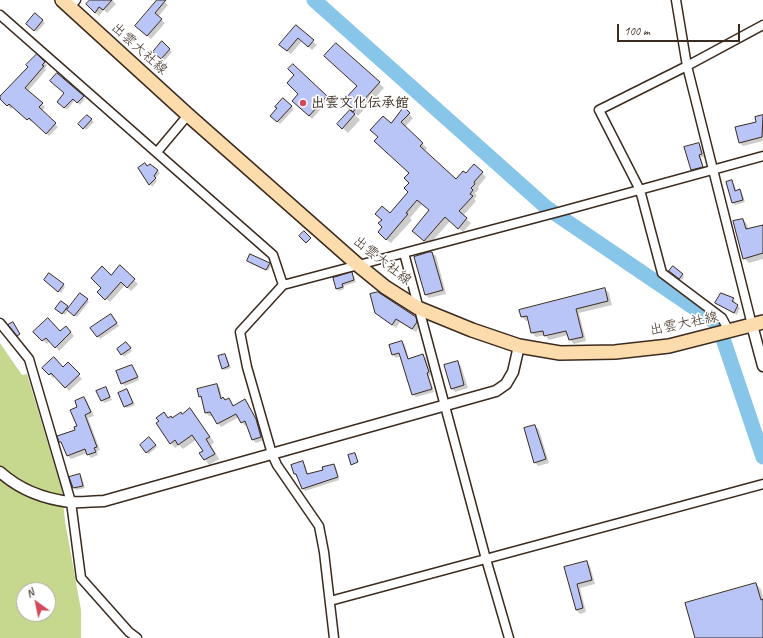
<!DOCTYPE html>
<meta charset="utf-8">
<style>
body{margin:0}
#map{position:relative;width:763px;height:638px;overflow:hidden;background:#fff;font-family:Caveat,sans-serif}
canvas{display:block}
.north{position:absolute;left:16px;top:582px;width:40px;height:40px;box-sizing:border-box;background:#fff;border:1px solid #b1aaa5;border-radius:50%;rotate:327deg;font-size:11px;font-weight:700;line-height:16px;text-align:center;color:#3b2a1e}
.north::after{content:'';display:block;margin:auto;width:14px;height:18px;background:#d1495b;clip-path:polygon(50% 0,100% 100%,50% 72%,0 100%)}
.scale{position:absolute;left:617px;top:24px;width:123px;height:18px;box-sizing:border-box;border:2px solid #3b2a1e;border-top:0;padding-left:5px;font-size:12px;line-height:14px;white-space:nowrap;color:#3b2a1e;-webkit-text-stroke:3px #fff;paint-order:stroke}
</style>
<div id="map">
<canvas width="763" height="638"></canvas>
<div class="north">N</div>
<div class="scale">100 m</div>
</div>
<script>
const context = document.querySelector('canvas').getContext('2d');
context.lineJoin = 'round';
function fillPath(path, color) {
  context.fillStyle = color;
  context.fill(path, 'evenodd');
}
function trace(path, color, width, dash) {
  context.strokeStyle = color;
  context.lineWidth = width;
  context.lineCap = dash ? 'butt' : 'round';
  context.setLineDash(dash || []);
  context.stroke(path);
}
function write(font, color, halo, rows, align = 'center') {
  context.font = font + ' Caveat,"Klee One",sans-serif';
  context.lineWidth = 3.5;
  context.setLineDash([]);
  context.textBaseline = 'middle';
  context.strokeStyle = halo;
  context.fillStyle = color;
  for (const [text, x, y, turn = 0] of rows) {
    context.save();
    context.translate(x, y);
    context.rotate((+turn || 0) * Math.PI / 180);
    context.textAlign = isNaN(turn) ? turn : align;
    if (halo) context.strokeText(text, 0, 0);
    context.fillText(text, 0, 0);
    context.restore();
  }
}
fillPath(new Path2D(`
 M0,343L22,375L27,374L62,490L65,521L81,610V638H0ZM24,590H48V614H24Z`), '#c6d88d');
fillPath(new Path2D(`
 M91,0H113V1L116,4L107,13L104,10L99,16L87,4Z
 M159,0H162L168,5L158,17L165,23L151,39L140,30Z
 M35,14L45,23L37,32L27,24Z
 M296,27L317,45L312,50L302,41L291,54L284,49Z
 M169,49L172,52L164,61L156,54Z
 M37,56L47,65L45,68L46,70L28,91L45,107L42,111L58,127L49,136L33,120L31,122L13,106L11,109L0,98L30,67Z
 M293,65L329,100L312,119L294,101L300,94Z
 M57,74L85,99L80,105L75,100L67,110L58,102L65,94Z
 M379,83L384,88L358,116L355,113L354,114L360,120L348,133L338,124L352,110L358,86Z
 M283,99L294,109L280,124L271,116Z
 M404,109L413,118L405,127L427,148L424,151L456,181L466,175L482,173L486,177L478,187L479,189L475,193L477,196L474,199L476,201L463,216L471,223L463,232L450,221L429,245L417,235L430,211L422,204L410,218L412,220L391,243L383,237L390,214L409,192L410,173L391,124Z
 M88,116L94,122L86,130L80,124Z
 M763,116V141L743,146L740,143L757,122L756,118Z
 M699,144L701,146L704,157H701L704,169L694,172L692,170Z
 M150,165L160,173L155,179L157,181L152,187L139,168Z
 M732,181L734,184L737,192L740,191L742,193L745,202L735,205L733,202Z
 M743,220L747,224L749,230L763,226V259L749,263L744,258Z
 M432,253L436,256L446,294L429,298L425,294Z
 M250,262L269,264L271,266L268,271Z
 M120,267L138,284L131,291L125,285L110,302L99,292Z
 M672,273L682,274L684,277L681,280Z
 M352,274L354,276L356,282L344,286V289L339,291L337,289Z
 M47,282L63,285L65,287L61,293Z
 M605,289L609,293L612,305L579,313L586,341L574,344L570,340L568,335L549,340L545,335L536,337L532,333L529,320L526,321L522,317Z
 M733,299L735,301L734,304L740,308L737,315L716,303Z
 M87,300L89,302L77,317L68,310L65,315L59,311L67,307L69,309Z
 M376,313L415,318L419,322L420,326L416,332L400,322L396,328Z
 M113,317L119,326L100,339L92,328Z
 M66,327L74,336L59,351L50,341L47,344L35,332H60Z
 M402,342L405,345L409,359L423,355L426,358L431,375L429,376L434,392L416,397L413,394L401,356L396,358L393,355Z
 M128,346L132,351L124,357L119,349Z
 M225,355L227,357L231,368L225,370L222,368Z
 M457,362L461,366L468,388L455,392L451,388Z
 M68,364L82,379L69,391L55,376L53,378L44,368H63Z
 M134,369L139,380L125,386L122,383Z
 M217,385L220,388L222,398L226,401L228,399L234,407L244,400L248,404L259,423L264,440L256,443L253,440L248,424L245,426L239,417L221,427L213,416H209L206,413L203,399L200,396Z
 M106,388L112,400L104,403L98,391Z
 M127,390L135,405L127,408L125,406Z
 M84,398L87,401L94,416L88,418L100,450L97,451L98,455L91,458L87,453L71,459L67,455L64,445L60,442L76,430L79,427V407Z
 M190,410L214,442L211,445L219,459L209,465L201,453L204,451L196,440L183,449L179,445L175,448L171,443L164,414L169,418L172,419L182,415Z
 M535,426L539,430L549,463L538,466L535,462Z
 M152,441L157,447L149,454L146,452Z
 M302,462L305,465L308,475L324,470L334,465L336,467L339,480L305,491L295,474Z
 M80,475L82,478L85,488L76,490L74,488Z
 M587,562L590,566L595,584L580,588L586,612L580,614L576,610L566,568Z
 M756,584L761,589L763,597V638H696Z`), '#0003');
trace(new Path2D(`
 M314,0L547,208L718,324L763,457`), '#87c6e8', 15);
const building = new Path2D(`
 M90,0H112L103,10L99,7L95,13L86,4Z
 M157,0H166L155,13L162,19L147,36L135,26Z
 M35,13L43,20L34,31L26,24Z
 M296,25L314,40L308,47L298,38L287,51L279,45Z
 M162,41L170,49L161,59L153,52Z
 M336,43L380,82L353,112L342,102L357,86L324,56Z
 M37,54L45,62L42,65L44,66L25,88L43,103L39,107L56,123L46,134L29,118L27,120L9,104L7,106L0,99V96L28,67L26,65Z
 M293,64L327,96L309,116L292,101L298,94L287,83L294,75L288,69Z
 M57,73L84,96L77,103L73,99L64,108L57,102L64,93L50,81Z
 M283,98L292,106L277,122L270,116L277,108L275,107Z
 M404,107L410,113L401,122L423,143L420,146L456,179L463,171L466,173L474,164L483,172L474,182L475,184L471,188L473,190L470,194L473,196L459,211L467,218L458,229L445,217L424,241L412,231L429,210L417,200L406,213L408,214L386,240L378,232L382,227L378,223L382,220L375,214L382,206L390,213L408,192L404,188L409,183L404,178L409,173L374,141L378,137L370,130L383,116L391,123Z
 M350,110L355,114L342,129L337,124Z
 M87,115L92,119L83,129L78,124Z
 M763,115L762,137L739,143L735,127L756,122L755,117Z
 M699,143L702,154L699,155L703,167L691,170L684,147Z
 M145,163L147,166L150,164L158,170L154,176L156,178L149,185L138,168Z
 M732,180L735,191L740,189L743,200L732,203L726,182Z
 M743,219L746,229L763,225V253L743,259L733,221Z
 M304,231L311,238L306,243L299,236Z
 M429,252H432L443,290L425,295L414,257Z
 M250,254L270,263L266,270L247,261Z
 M120,265L135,279L127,288L121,282L105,300L97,292L101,288L91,278L102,266L111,275Z
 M673,266L683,274L679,279L669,271Z
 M352,272L354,280L342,284L343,287L336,289L333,278Z
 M49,273L64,284L58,292L44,280Z
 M605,288L608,301L576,309L583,337L569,340L566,331L544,336L543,331L531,333L527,316L521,317L519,310Z
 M378,292L416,317L417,322L412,329L396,319L392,325L375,313L370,294Z
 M80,293L88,299L74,316L67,310Z
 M721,293L734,298L732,301L738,305L734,313L715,303Z
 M61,301L68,306L62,314L55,309Z
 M111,314L117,323L97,337L90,328Z
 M48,318L60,331L66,326L71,332L55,348L46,338L42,341L33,332Z
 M13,322L20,334L17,336L8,325Z
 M402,341L408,359L423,354L429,372L427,373L432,389L412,395L399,353L392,355L389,345Z
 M126,342L131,348L121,355L117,349Z
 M225,354L229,366L222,369L218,356Z
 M54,357L63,367L68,362L80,374L65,388L51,373L49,375L42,368Z
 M458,361L464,385L451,389L444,365Z
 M132,365L138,377L121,384L116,371Z
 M217,384L221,399L223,397L225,400L229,398L233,406L245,399L256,419L261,437L252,440L245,421L241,423L236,414L217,424L210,412L205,413L201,396L199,397L197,389Z
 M106,387L110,397L101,401L96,391Z
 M127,389L133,403L124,407L118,393Z
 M84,397L91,412L85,415L97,447L94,448L96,452L87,455L85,449L67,456L61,442H59L57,436L75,430L74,427L77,426L70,410L77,407L75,401Z
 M190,408L210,437L206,439L215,454L204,460L199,453L203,451L192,435L178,445L175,440L170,444L156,423L159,421L156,418L164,412L168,418L171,416L172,418L181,412L182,414Z
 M535,425L546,459L534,463L524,428Z
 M149,437L156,445L146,453L140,445Z
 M355,453L358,462L351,465L348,455Z
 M303,461L307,474L323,470L322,467L334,464L338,477L302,489L296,474H294L291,465Z
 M80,474L83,486L73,488L69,477Z
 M587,561L592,580L577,584L583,608L576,610L564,567Z
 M756,583L761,600L763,599V638H695L685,603Z`);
fillPath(building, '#b8c5f6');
trace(building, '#3b2a1e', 1);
const minor = new Path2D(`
 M676,0L687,66L752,325
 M69,8L76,0
 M0,15L273,255L283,285L240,332L247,367L272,454L277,465L319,526L324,552L334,638
 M157,152L188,115
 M404,253L486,559L509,638
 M283,285L566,210L763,156
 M0,323L29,359L71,502L81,578L129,632L137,638
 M729,331L722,318L662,273L640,190L599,110L687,66L763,25
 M330,601L763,484`);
const tertiary = new Path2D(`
 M752,325L763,366
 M0,472C20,490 44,499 70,502C81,503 93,501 104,501L496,391L506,384L513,372L519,346`);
const primary = new Path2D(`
 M62,0L188,115L358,265L385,287L418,308L472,330L519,346L560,353L615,352L669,346L763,322`);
trace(minor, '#3b2a1e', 11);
trace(tertiary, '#3b2a1e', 13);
trace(primary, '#3b2a1e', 16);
trace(minor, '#fff', 8);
trace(tertiary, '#fff', 10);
trace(primary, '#fcdcac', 13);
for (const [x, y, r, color] of [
 [303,103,4,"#d1495b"]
]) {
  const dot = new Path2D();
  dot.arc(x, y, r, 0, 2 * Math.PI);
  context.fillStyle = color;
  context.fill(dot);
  trace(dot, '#fff', 1.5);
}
write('14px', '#3b2a1e', '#fff', [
 ["出雲大社線",139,49,42],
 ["出雲大社線",382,261,38],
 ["出雲大社線",684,324,-12]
]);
write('bold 14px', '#3b2a1e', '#fff', [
 ["出雲文化伝承館",311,103]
], 'left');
</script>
